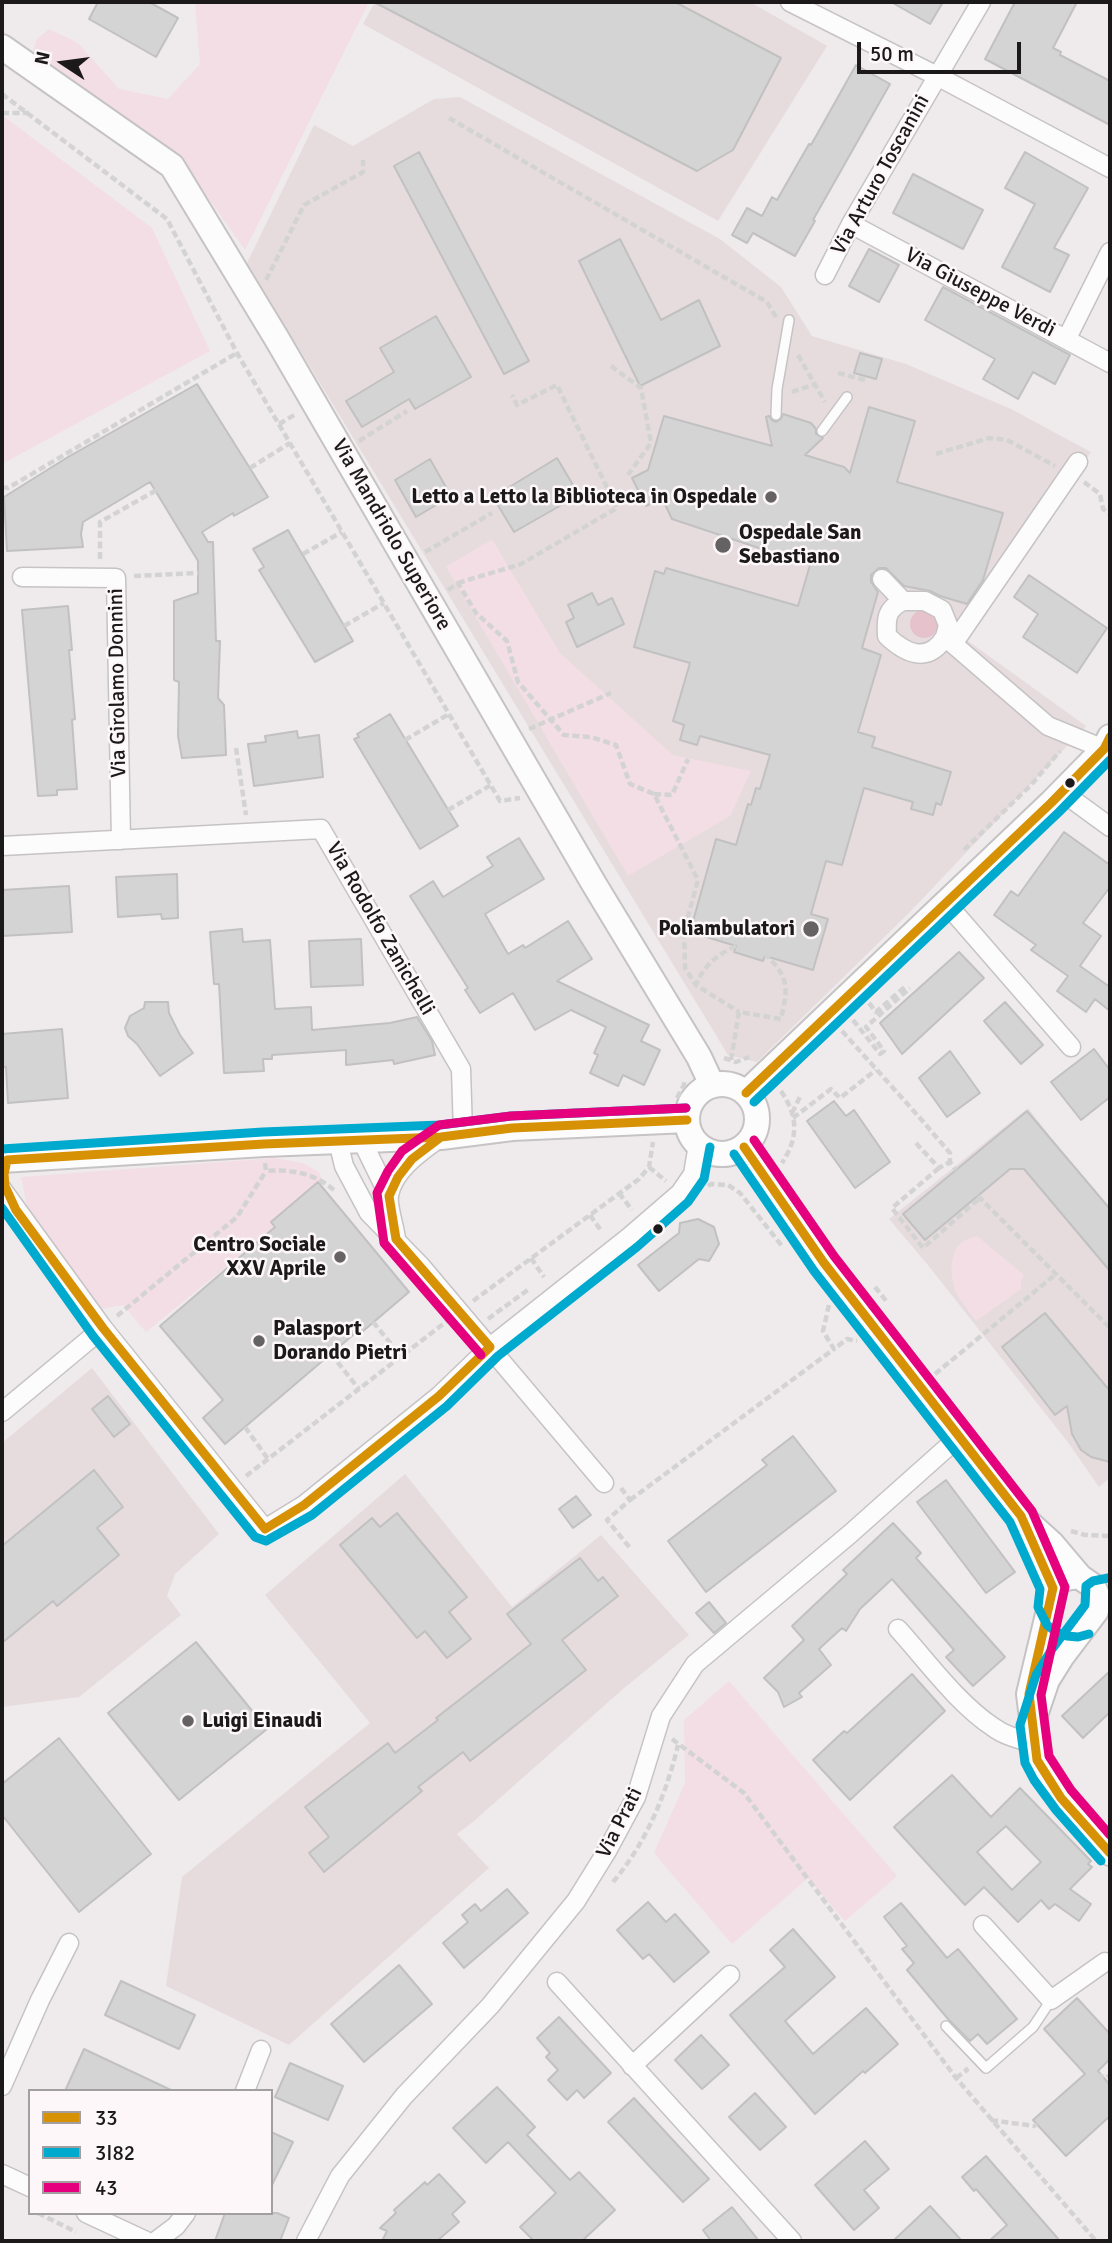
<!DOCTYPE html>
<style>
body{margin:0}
#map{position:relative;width:1112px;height:2243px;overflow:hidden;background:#efebec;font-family:Signika,sans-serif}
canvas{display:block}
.frame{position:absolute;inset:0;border:4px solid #1b1919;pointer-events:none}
.legend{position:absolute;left:28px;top:2089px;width:245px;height:126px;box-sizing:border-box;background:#fdf7f9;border:2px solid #a39e9f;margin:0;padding:9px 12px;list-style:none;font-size:21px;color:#1b1919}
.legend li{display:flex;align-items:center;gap:14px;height:35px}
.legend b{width:35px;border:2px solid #a39e9f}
.north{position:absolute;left:28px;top:28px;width:70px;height:70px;-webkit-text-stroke:5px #fdf7f9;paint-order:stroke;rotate:283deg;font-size:19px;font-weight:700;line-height:28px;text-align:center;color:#1b1919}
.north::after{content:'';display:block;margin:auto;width:24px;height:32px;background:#1b1919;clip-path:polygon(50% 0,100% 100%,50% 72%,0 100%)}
.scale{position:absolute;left:857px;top:42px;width:164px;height:32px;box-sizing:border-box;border:4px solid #1b1919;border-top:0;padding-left:9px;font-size:21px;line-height:24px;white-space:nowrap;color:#1b1919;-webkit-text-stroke:5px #fdf7f9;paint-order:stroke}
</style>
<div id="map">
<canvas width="1112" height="2243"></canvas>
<div class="frame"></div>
<ul class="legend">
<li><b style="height:9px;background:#d69104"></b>33</li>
<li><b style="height:9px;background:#00a9ce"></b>3I82</li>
<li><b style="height:9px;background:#e5007d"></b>43</li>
</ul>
<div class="north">N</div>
<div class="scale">50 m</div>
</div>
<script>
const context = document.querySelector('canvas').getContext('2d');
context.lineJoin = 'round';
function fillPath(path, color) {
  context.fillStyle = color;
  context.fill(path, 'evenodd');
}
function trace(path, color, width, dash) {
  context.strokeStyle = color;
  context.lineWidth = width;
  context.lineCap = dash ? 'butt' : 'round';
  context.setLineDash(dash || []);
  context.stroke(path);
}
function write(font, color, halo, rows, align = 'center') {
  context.font = font + ' Signika,sans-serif';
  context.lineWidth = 5;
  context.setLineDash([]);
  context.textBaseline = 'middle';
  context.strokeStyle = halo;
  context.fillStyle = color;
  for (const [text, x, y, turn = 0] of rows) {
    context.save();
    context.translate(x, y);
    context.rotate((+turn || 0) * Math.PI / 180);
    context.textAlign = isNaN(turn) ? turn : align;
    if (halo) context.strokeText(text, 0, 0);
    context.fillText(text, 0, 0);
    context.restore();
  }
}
fillPath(new Path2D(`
 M375,2H750L827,46L718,221L363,24Z
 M460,97L720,239L781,287L812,336L906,364L1011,409L1091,452L964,638L1086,726L909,913L757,1062L728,1055L247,263L314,125L353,146L434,99Z
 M1028,1108L1110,1213V1478L1099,1487L1067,1441L927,1264L889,1219Z
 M92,1368L219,1534L175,1574L167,1596L181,1615L79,1697L2,1707V1443Z
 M405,1474L512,1607L601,1535L689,1635L623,1689L474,1821L457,1834L489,1868L289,2045L166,1986L182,1877L370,1723L265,1595Z`), '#e6dcde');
fillPath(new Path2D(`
 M195,2H369L245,250L178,155L31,57L37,39L49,29L78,43L119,89L168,99L200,64Z
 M2,115L152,228L210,351L2,464Z
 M492,539L560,653L673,755L751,771L730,816L628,876L446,567Z
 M275,1158L303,1163L320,1173L323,1188L146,1332L123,1305L101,1309L42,1232L27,1206L21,1177Z
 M977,1236L1024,1275L1021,1280V1289L976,1321C970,1312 962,1304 957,1294C950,1281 948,1253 962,1242C966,1239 972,1238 977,1236Z
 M729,1681L897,1876L845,1921L808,1878L732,1944L654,1853L685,1783L684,1720Z`), '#f2dee4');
fillPath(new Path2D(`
 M910 624a14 14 0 1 1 28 0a14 14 0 1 1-28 0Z`), '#e6c3cc');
const building = new Path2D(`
 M98,2H149L178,18L156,57L89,19Z
 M374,2H675L781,58L733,150L697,171Z
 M891,2H943L930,24Z
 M1015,2H1077L1053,48L1061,52L1060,55L1110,81V125L985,59Z
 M856,65L890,84L813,220L815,221L795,256L753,233L747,243L732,235L747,208L762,216L772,197L777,200L809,144L811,145Z
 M419,152L529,361L504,374L394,166Z
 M1025,152L1088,188L1054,248L1069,255L1050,292L1002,267L1035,204L1005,188Z
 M913,174L983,210L963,249L893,213Z
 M620,239L661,320L699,300L720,346L640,386L579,261Z
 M869,249L899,265L879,302L849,286Z
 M943,287L1070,355L1055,384L1033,372L1018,399L983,379L995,359L925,320Z
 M436,316L471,377L415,409L409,399L362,427L346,401L394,372L380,348Z
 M860,353L882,359L876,379L854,373Z
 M197,384L268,497L234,516L233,513L202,532L208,542H213L216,641H220L218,698L224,705L226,755L182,758L178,736L179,682L174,680V601L198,593V561L150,482L83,522L81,534L83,547L7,551L4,497L68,457Z
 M869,407L915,421L897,482L1003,513L983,580L967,604L940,596L930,591L904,586L886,568H879L871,575V582L878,592L862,648L881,655L858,732L875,737L872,747L951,772L941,805L936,803L933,815L911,809L913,802L864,788L842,865L826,861L811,914L828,919L813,970L765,956L763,961L734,952L736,946L690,932L716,839L736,845L748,804L751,805L756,788L760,789L770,755L700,736L697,745L680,740L684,725L673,721L690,663L634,647L655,571L664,574L666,568L798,606L810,565L672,519L662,498L646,506L632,478L648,470L664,416L772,446L766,417L769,416L772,420L776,422L781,419L783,414L811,423L816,429V434L823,438L805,455L844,467L850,473Z
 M557,458L579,495L514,532L493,497Z
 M430,459L451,496L416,517L395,480Z
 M288,530L353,641L315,662L259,570L264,567L253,549Z
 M1029,575L1107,628L1077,673L1023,637L1038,614L1014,597Z
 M592,593L598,605L612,598L624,624L577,647L566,622L574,618L568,605Z
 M68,606L72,650H69L75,719L72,720L77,789L57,790V795L38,796L22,610Z
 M390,714L458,826L420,849L354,739L359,737L357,734Z
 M297,731L298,738L319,735L323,777L254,786L248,744L266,742L265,736Z
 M1064,832L1110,865V887L1083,923L1101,936L1080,966L1110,987V1011L1095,999L1086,1012L1057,991L1068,976L1031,950L1036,945L994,915L1011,891L1018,896Z
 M519,838L544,879L485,914L508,954L523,945L525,948L568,921L592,959L557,981L649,1025L641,1041L660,1050L644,1085L623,1075L618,1086L590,1073L598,1055L594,1053L606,1027L571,1010L535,1030L513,993L480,1013L465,990L468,988L410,896L433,881L443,897L493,866L487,857Z
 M177,874L178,918L162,919L161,914L118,917L116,877Z
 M69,886L72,932L2,936V890Z
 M242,929L243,942L270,940L275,1009L311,1007L312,1030L390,1023L417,1017L432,1041L435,1055L394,1064L393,1060L346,1065V1050L272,1055V1059H263L264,1071L224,1073L219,984H214L210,932Z
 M361,939L363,985L311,987L309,941Z
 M959,952L984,978L902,1054L880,1023Z
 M145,1002H168L169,1013L180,1035L193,1053L160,1076L137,1044L128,1036L125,1028L130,1016L144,1008Z
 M1005,1002L1043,1045L1021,1064L984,1021Z
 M62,1029L68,1098L8,1103L6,1067H2V1034Z
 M1094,1049L1110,1070V1097L1081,1120L1051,1082Z
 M950,1051L980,1093L947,1117L919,1078Z
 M834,1101L846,1116L854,1110L890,1162L855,1188L807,1121Z
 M1027,1111L1110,1209V1271L1024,1169H1010L925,1240L903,1214Z
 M318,1182L409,1292L362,1332L360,1329L225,1444L203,1418L223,1400L160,1326L275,1227L271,1222Z
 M698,1219L714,1227L719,1244L709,1261L699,1259L659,1291L638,1265L679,1233L680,1223Z
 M1045,1313L1110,1391V1462L1091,1457L1081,1450L1072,1434L1067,1406L1055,1415L1002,1347Z
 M108,1396L130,1424L114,1437L92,1409Z
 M793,1436L836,1491L706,1592L668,1541L767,1465L762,1460Z
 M94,1470L123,1507L97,1528L119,1555L57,1606L53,1601L2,1643V1546Z
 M946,1480L1015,1572L986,1593L917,1502Z
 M576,1496L591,1515L573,1528L559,1509Z
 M397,1513L467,1597L449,1612L471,1639L447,1658L425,1631L417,1638L340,1545L372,1518L380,1527Z
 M893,1523L921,1553L916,1558L1005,1657L973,1686L946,1657L954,1650L892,1579L860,1609L846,1631L842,1628L819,1649L831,1665L799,1693L802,1697L784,1707L778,1692L764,1678L804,1640L792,1626L847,1574L843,1570Z
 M580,1558L598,1581L603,1577L618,1596L562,1640L586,1670L470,1761L463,1752L418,1787L422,1791L324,1872L309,1853L329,1837L305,1807L388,1743L395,1753L438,1720L436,1718L531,1644L507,1614Z
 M709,1602L726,1623L714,1633L696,1613Z
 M196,1642L267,1729L179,1800L108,1713Z
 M1110,1671V1712L1083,1738L1062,1716Z
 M912,1674L945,1711L850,1800L813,1760L844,1731L847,1733Z
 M59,1738L151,1854L79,1912L2,1815V1784Z
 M952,1775L991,1817L1020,1788L1091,1861L1088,1864L1092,1867L1070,1889L1091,1904L1079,1921L1055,1904L1049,1909L1041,1900L1018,1922L984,1887L965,1905L894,1827ZM1006,1826L1041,1862L1012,1890L977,1852Z
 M507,1889L528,1913L464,1968L443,1943L468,1922L462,1915L475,1904L481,1911Z
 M648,1902L666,1922L675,1914L709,1952L674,1982L649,1954L643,1959L617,1930Z
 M901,1903L947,1958L958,1949L1017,2019L987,2044L978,2034L970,2041L948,2019L907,1970L914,1963L902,1949L907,1946L884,1917Z
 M793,1929L835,1977L785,2021L813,2054L866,2008L898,2044L865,2073L863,2071L815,2114L730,2015L785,1967L770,1950Z
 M399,1965L432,2004L364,2062L331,2024Z
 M121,1981L195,2015L179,2049L105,2015Z
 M1077,1998L1110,2034V2059L1098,2071L1110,2085V2116L1066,2156L1033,2120L1085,2074L1044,2029Z
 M559,2017L611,2073L584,2098L577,2090L567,2100L548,2080L558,2070L546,2057L550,2053L537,2038Z
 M701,2035L729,2065L702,2089L675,2060Z
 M84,2049L173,2091H65Z
 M290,2063L343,2086L328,2120L275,2097Z
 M497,2087L535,2127L527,2135L570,2180L579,2172L615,2210L582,2241H534L520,2227L556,2193L508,2142L486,2163L453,2128Z
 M755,2093L786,2127L760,2150L729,2117Z
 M634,2098L709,2179L683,2202L608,2122Z
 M271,2132L293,2142L271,2187Z
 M865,2141L889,2169L864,2190L879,2208L854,2230L815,2185Z
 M986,2156L1060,2241H989L1007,2225L976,2189L974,2191L962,2177Z
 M439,2174L465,2202L452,2214L459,2222L437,2241H382L387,2231L380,2228L396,2213L394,2210L425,2182L427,2185Z
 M930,2206L962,2241H893Z
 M732,2207L759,2241H711L703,2230Z
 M225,2213H277L289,2218L280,2241H215Z`);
fillPath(building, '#d5d4d5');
trace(building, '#c2c1c2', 2);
const lane = new Path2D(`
 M776,415L777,389L789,320
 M822,431L847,397
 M946,2026L986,2068L1033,2027L1051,2000`);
const street = new Path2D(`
 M790,2L937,76L1110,168
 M851,224L1110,363
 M825,275L851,224L981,2
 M1069,334L1110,252
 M22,577L116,578L121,840
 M882,579L903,601H925L942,610L948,625L945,637L1048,726L1104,749
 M903,601C886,609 886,619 887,636C906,654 928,664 945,637
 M953,644L1078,462
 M1062,792L1110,827
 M2,846L321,829L461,1069L463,1133
 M945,902L1071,1047
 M361,1139L389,1196
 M338,1141L344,1166L369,1213L420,1265L604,1483
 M2,1189L103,1328L265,1529L304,1505L439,1396L490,1347L629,1237L680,1193L693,1174L698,1145
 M396,1239C395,1228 387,1205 389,1195C394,1169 422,1151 441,1137
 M2,1412L103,1328
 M898,1629C927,1661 957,1703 993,1727C1005,1736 1019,1739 1033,1743
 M983,1925L1051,2000L1105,1962
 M557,1982L792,2241
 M632,2066L730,1975
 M2,2086L40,2000L69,1943
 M245,2091L261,2050
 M2,2174L30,2187
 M86,2213L146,2241
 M156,2241L176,2226L186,2213
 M306,2241L340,2176L404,2096L490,2006L576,1901L607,1851L636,1797L661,1716L695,1664L850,1534L960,1436`);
const secondary = new Path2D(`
 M2,47L172,166L277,339L594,884L699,1057L712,1085
 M687 1119a35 35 0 1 1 70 0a35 35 0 1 1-70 0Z
 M746,1093L1051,803L1104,749L1110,737
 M744,1147L824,1263L1021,1516L1052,1544L1080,1577L1093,1586L1098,1597L1096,1611L1062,1656L1047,1680L1032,1724
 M2,1160L264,1144L441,1137L512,1128L687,1120
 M1026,1526L1053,1588
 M1080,1577C1061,1575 1048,1586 1050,1606L1029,1694L1037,1760L1044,1774L1061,1798L1110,1853`);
trace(lane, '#c6c3c4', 12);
trace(street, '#c6c3c4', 21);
trace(secondary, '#c6c3c4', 28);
trace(new Path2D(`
 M2,94L167,219L237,353L500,801L520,798
 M2,113H29
 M449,118L767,302L776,317
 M266,280L304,205L363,172V160
 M798,355L825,402
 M611,366L641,388L651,443L628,475
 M838,373L865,380
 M792,392L815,384
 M279,424L296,414
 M359,441L407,411
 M936,454L989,438L1007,440L1055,466
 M250,468L290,443
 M1084,482L1100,494L1103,509L1110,514
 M2,487L8,488L237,353
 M425,552L492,513
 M303,554L342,532
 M100,559V522L162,487
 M134,576L198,573
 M458,583L521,564L617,508L557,385L517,405L512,395
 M448,590L458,583L476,613L507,641L518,682L564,735L591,737L616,745L630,784L654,794L698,880L684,931L685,968L696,985
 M344,626L384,603
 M529,729L611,693
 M405,740L449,714
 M236,748L246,815
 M654,794L672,795L688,759
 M448,810L491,785
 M964,850L1031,785L1060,751
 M736,946C717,955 704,965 696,985L739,1012
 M869,1003L876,1012L907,985
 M853,1020L880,1054L884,1051L866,1027L910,988
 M842,1031L920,1118L950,1153V1162L956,1170
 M724,1058L736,1062L749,1057
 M731,1060L739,1012L781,1019C788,988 790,978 765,954
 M781,1091C798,1116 799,1137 782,1163
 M677,1098L684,1085V1080
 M792,1113L801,1095
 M793,1118L831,1089L840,1098L876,1070
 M916,1143L939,1168L950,1162
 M265,1163L266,1171C291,1169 315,1173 335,1191
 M649,1167L666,1181
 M939,1168L892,1208L923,1248L980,1198
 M708,1186L711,1184L728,1185L740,1193L782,1246
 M619,1193L632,1210
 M978,1196L1110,1328
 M590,1215L602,1232
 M531,1258L544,1277
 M875,1287L887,1302
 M473,1301L639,1179L649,1167L653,1142
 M829,1305L823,1331L834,1349L847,1339L857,1341
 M117,1316L237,1217L266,1171
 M488,1319L529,1289
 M373,1322L401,1356
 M331,1354L359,1389
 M935,1374L1056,1274
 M245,1427L268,1459
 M246,1476L447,1321
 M621,1488L630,1500L607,1520L631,1549
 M630,1500L834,1349
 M1071,1531L1085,1535L1110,1536
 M672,1739L744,1793L956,2078L1096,2241
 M613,1882C646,1843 666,1795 678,1745
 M1097,2075L1106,2078L1110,2075
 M956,2078L967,2070L965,2068
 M991,2120L1034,2126L1037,2124
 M38,2213L76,2232`), '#d4d3d3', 4.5, [7, 3.5]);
trace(lane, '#fdfcfc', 9);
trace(street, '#fdfcfc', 18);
trace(secondary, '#fdfcfc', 24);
trace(new Path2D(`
 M746,1093L1051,803L1104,749L1110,737
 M441,1137L412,1159L398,1177L389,1196L396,1239L490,1347
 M744,1147L824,1263L1021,1516L1053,1588L1029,1694L1037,1760L1061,1798L1110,1853
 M7,1160L264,1144L441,1137L512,1128L687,1120
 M7,1160L4,1174L5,1186L16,1210L103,1328L265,1529
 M265,1529L304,1505L439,1396L490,1347`), '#d69104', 9);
trace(new Path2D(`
 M754,1102L1059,812L1110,760
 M2,1149L263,1132L440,1125L511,1116L686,1108
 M734,1154L814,1271L1010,1522L1040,1589L1038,1607L1047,1625L1056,1632L1067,1636L1078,1637L1089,1634
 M2,1208L93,1336L255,1537L266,1541L312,1515L447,1406L498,1356L637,1247L688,1202L704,1179L710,1147
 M1101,1861L1056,1810L1034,1780L1025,1763L1020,1725L1036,1675L1052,1649L1085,1605L1086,1586L1093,1581L1108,1578`), '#00a9ce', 9);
trace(new Path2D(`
 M754,1140L834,1256L1032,1511L1065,1587L1041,1695L1049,1756L1071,1790L1110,1835
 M481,1355L384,1243L377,1193L388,1171L402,1151L439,1125L511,1116L686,1108`), '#e5007d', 9);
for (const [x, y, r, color] of [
 [771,497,7,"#656263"],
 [723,545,9,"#656263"],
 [1070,783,6,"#1b1919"],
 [811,929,9,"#656263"],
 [658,1229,6,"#1b1919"],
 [340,1257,7,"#656263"],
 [259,1341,7,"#656263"],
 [188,1721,7,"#656263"]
]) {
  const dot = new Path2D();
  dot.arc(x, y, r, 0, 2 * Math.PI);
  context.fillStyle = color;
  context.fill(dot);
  trace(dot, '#fdf7f9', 2.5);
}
write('21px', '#1b1919', '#fdf7f9', [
 ["Via Arturo Toscanini",881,175,-61],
 ["Via Giuseppe Verdi",980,293,28],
 ["Via Mandriolo Superiore",391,535,60],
 ["Via Girolamo Donnini",118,683,-91],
 ["Via Rodolfo Zanichelli",380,929,60],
 ["Via Prati",620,1823,-63]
]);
write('bold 21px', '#1b1919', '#fdf7f9', [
 ["Letto a Letto la Biblioteca in Ospedale",757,497],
 ["Ospedale San",739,533,"left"],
 ["Sebastiano",739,557,"left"],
 ["Poliambulatori",795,929],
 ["Centro Sociale",326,1245],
 ["XXV Aprile",326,1269],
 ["Palasport",273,1329,"left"],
 ["Dorando Pietri",273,1353,"left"],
 ["Luigi Einaudi",202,1721,"left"]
], 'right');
</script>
